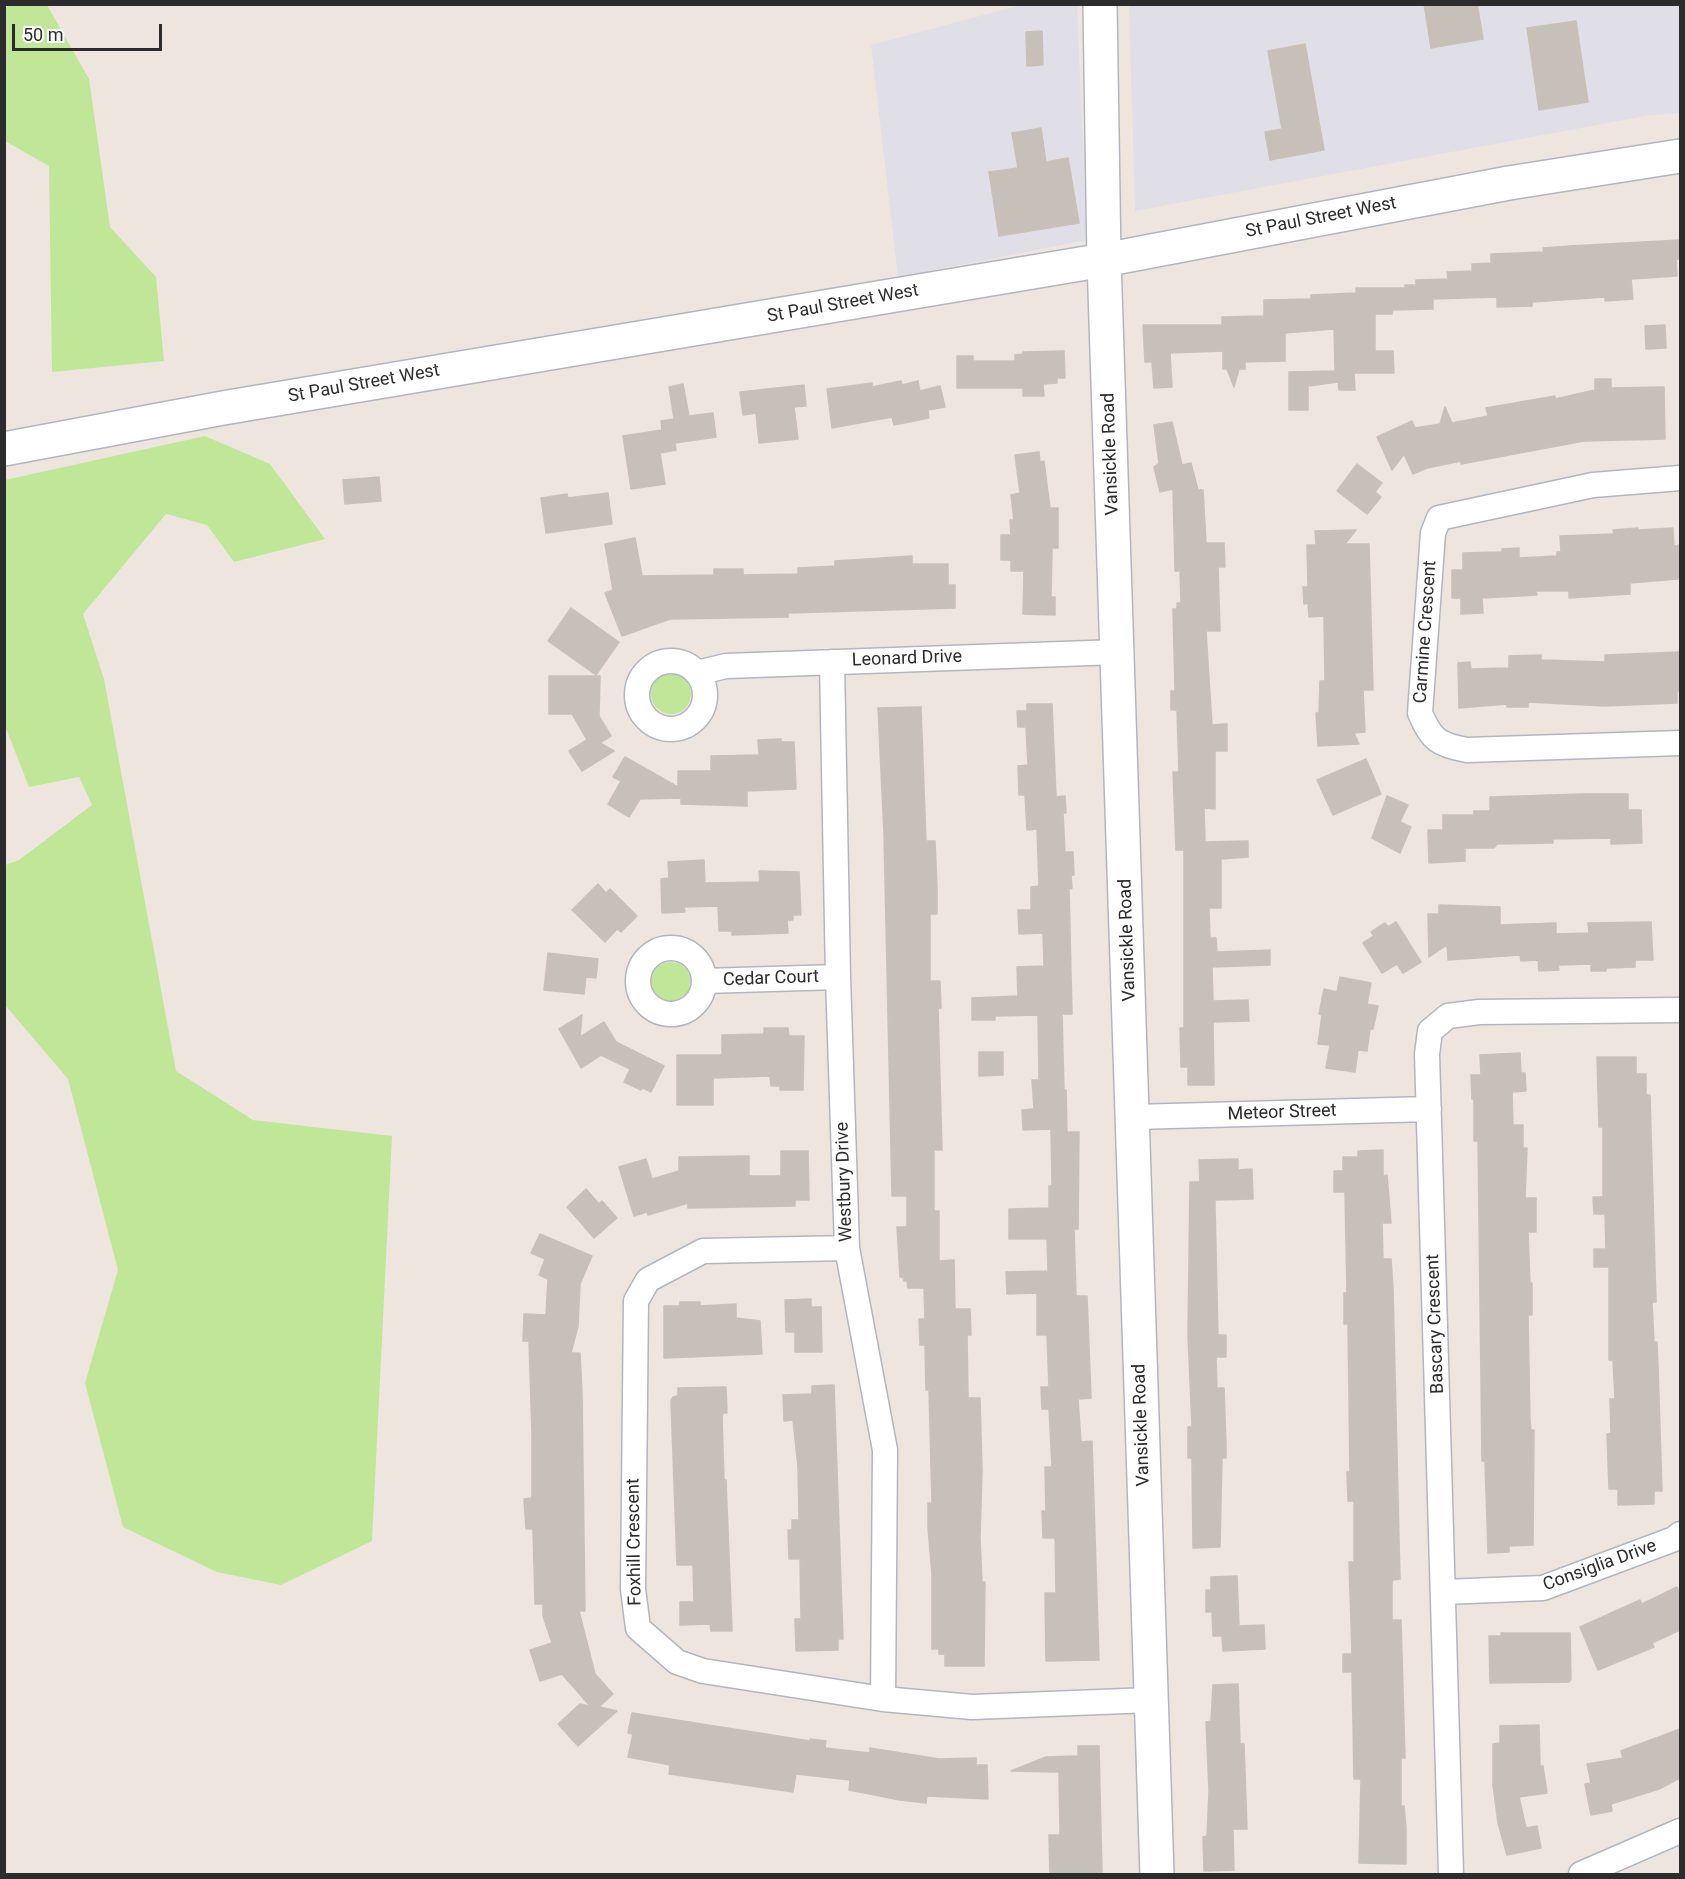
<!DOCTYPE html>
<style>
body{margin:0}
#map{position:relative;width:1685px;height:1879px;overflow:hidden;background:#eee5de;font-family:Roboto,sans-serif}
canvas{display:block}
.frame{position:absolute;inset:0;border:6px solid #2c2c2c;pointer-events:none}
.scale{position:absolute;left:12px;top:24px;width:150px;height:27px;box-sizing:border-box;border:3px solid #2c2c2c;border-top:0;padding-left:8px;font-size:18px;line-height:21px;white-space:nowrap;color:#2c2c2c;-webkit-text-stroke:4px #fff;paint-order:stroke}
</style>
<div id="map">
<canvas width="1685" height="1879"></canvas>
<div class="frame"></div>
<div class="scale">50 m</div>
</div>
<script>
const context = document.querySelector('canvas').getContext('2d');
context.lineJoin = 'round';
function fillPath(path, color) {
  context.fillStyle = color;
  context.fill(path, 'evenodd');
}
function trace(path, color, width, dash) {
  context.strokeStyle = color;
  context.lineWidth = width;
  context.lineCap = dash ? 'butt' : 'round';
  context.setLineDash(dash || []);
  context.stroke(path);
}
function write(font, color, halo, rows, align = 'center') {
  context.font = font + ' Roboto,sans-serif';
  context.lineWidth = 4.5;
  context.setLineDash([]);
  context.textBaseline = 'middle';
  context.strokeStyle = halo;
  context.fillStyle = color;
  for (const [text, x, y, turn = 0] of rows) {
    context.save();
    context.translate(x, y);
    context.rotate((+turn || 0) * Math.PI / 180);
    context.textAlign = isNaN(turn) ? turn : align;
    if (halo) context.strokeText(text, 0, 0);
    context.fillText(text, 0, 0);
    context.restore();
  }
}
fillPath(new Path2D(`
 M1021,5H1077L1087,240L898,277L871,45Z
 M1129,5H1680V113L1645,116L1135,211Z`), '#e0dfe7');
fillPath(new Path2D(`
 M5,4L47,5L89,79L110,227L156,277L164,361L52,372L49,166L5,141Z
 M205,436L270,464L325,539L234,562L207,525L166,514L83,614L104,679L176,1071L253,1120L392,1136L372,1541L281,1585L217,1572L123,1527L85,1383L118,1270L68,1079L5,1005V865L19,860L92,805L79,777L29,787L5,726V480Z
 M651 694a20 20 0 1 1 40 0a20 20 0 1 1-40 0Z
 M651 982a20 20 0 1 1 40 0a20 20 0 1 1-40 0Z`), '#c0e798');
const building = new Path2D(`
 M1424,4H1477L1483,39L1431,48Z
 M1576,21L1588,102L1539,110L1527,28Z
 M1042,31L1043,65L1027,66L1026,32Z
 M1305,44L1324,150L1270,160L1265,132L1282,129L1268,51Z
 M1041,128L1046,162L1068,158L1079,223L999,236L989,172L1018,168L1012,133Z
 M1680,240V259H1676L1677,276L1631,279L1633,299L1605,301V297L1532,302V306L1497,307V297L1433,299V309L1392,310V314H1375V351H1393L1394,373H1354L1355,390H1339L1338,382L1308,386V410H1289V372L1335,371L1334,329L1285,333V361L1245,362V369H1239L1234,387L1227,369H1223V351L1170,353L1172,387L1154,388L1152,362H1145L1143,325H1222V317L1264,316V300L1311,299V295L1356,293V288H1405V285H1416V280L1448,279L1447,272L1472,271V264L1491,263V254L1544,252L1543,248L1570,246Z
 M1665,325L1666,348L1646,349L1645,326Z
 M1064,351L1065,378H1057V383L1043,384L1044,396H1023V388H957V356H973V361H1015V355L1023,354V352Z
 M1595,379H1611V388L1664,387L1665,439L1584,441L1461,464V461L1427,468L1413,474L1404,454L1392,470L1377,437L1412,421L1415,428L1440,424L1445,407L1452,423L1488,416L1486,408L1555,396V399L1595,390Z
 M901,381L902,385L918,381L920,391L940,386L945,407L928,410L929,418L894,425L892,417L832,428L827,389L872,383V387Z
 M683,384L689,416L713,413L716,437L675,443L676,450L660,453L665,484L631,489L623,436L662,430L661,421L674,419L669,387Z
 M804,385L806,406L794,407L798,439L759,443L756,413L743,415L740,392Z
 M1172,422L1182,465L1191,463L1198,490H1203L1206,543H1224L1225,567H1218L1220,631H1206L1212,725L1227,724V751H1215V809L1204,808L1205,842L1248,841V857L1221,859V908H1209L1210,938H1216L1217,952L1270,950V965L1212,967L1213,1001L1248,1000L1249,1021L1213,1022L1214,1085H1188V1067H1181L1180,1028H1184V850H1176L1173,772H1179L1177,710H1171V691H1175L1173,609H1177V603H1181L1180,571H1175L1173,489L1160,492L1154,467L1159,463L1154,425Z
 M1039,452L1040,462L1044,461L1050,508H1058V548H1052L1051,597H1055V615L1023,614L1024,571H1011V560H1001V535H1011L1010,520H1014L1011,495L1020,493L1015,455Z
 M1357,464L1382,483L1375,492L1381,497L1367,514L1337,491Z
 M379,477L381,501L345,504L343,480Z
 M608,493L612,524L546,533L541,498L567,494L568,498Z
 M1638,528V530L1673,528L1674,546L1680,545V576L1678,579L1630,583V594L1569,598V591H1536L1537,595L1482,598L1483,613L1461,614V598H1452V570H1463V553L1502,552V549L1519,548V558L1557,556V552H1561L1560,536L1614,534L1613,530Z
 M1356,530L1345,544H1369L1373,690H1363L1365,732L1354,733L1359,744L1318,746L1316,713H1319L1320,681H1325L1324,616L1309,617L1308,603L1304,604L1303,587H1308L1307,545H1316L1315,531Z
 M635,538L642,576L714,575V569H743V575L798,574V568L835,566V561L912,556V564H948V585H955V608L788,613V617L670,619L622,636L605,593L613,590L605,544Z
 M571,608L619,642L596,675L548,641Z
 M1680,652V691H1677V703L1605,706L1528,702V707H1507V704L1459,708L1458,663L1470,662L1471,669L1509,668V656L1541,655V660L1605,662V655Z
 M549,676H600L599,716L611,736L600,743L614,751L582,771L569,751L587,740L572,714H549Z
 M1027,704H1052L1056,797L1065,796L1066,813H1063L1065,852H1073L1074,875H1071L1072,888L1069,889L1072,1014H1062L1064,1090H1066L1067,1132H1079L1078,1229H1074L1076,1296H1087L1091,1398L1078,1399L1081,1442L1092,1441L1099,1660L1046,1661L1045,1593H1056L1055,1538H1043L1042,1511H1046L1045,1467H1052L1049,1409H1042L1041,1387H1049L1047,1335H1037V1293L1007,1294L1006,1272L1048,1271L1047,1239H1009V1209L1049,1208V1186H1052L1051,1129L1023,1130L1022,1110L1034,1109L1032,1080H1039L1038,1015L995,1016V1020H972V998L1018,996L1017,967L1044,966L1043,933L1019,934L1018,910H1031V887L1039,886L1037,829L1027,830L1025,795H1019L1018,766L1028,765L1026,727H1018L1017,711H1027Z
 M921,707L926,841H935L937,887V914H930V981H940L941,1008H938L942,1150H934V1211H939V1261L954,1260L955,1309H970L971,1335H967L968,1398H980L982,1470L980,1538L982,1582H985L984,1666H945V1654H939V1649H932V1574L928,1528V1503H932L929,1390H926L925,1345H920L919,1319H925L924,1288H908L907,1281H904L903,1277H900L897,1227H907V1196H892L884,834L878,708Z
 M781,739V742H794L796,789L747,791V806L681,804V798L640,799L629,817L608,804L621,781L613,777L625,757L678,787V771H711V756L759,755L758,740Z
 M1366,759L1381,794L1333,815L1317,780Z
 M1582,794H1628V810H1641L1642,843L1611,844V838L1553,839V843L1497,844L1494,848H1465V861L1429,863L1428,830H1443V815H1474V811H1490V797Z
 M1387,796L1408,805L1400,822L1411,827L1400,853L1372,838Z
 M704,860L705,883L760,882L759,871L799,872L801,915H793V920H787L788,933L732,935V931H719L718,906L684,907L685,912L662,913L661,879L669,878L668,862Z
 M598,884L606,893L610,889L637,916L621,932L617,929L605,942L572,910Z
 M1439,905L1500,907V925L1556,923V934L1589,933L1588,923L1651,922L1653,960H1635V967L1606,968V971H1591V964L1558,965L1559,970L1539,971L1538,960L1521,961L1520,955L1448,960L1447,945L1429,957L1428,914H1439Z
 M1396,922L1421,962L1403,973L1397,964L1382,973L1363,943L1374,936L1371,932L1385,923L1388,927Z
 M548,953L598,959L596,978L586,977L584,994L544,990Z
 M1340,977L1371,983L1367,1004L1378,1006L1373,1029H1370L1367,1051L1358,1050L1355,1072L1326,1068L1330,1045L1318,1044L1322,1015L1319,1014L1324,989L1337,992Z
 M582,1015L580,1037L604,1022L616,1042L664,1066L651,1092L643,1088L641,1090L624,1082L630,1069L601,1055L581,1068L559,1029Z
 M764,1028H788L789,1036H804L803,1090H780V1086H771L770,1076L713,1078V1105H677V1055H722V1035L764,1034Z
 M979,1052H1003V1075L979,1076Z
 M1520,1053L1521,1073H1525L1526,1091L1512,1092L1513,1125H1523V1148H1527L1525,1198H1536V1232H1528L1530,1284L1532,1283V1315H1528L1530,1421L1531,1430H1534L1533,1545L1509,1546V1552L1488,1553L1485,1461H1482L1478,1141H1474V1099H1472L1471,1075H1481L1480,1055Z
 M1597,1057H1636V1074H1646V1095H1650L1656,1302H1652L1654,1342H1657L1658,1366L1662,1491H1654V1504L1618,1505V1489H1609L1607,1434L1611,1433L1610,1399H1615L1613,1360H1609V1267H1594V1249H1606L1605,1214H1594L1593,1197H1603V1127H1599Z
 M1383,1150V1176L1387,1175L1391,1223H1382L1383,1259H1391L1393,1288L1400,1579L1392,1580V1620H1401L1405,1758H1401V1806H1404L1406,1828V1864L1359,1863L1361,1779H1354L1352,1672H1343V1654H1352L1349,1562H1354V1501H1348L1347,1472H1350L1348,1324H1344V1293H1347L1345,1192H1334V1171H1343V1157H1358V1151Z
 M781,1151H808L809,1200H795V1206L688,1208V1203L648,1215L647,1212L634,1216L619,1167L646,1159L652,1179L679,1171V1157L749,1156V1176H781Z
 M1238,1159V1170L1252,1169L1253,1199L1215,1200V1206L1218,1335H1226V1357H1216L1217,1388H1224L1226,1444V1458H1222L1220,1547L1193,1548L1192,1458H1188V1427H1192L1188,1335L1190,1182H1200L1199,1160Z
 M586,1189L599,1204L602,1201L617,1218L594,1238L567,1207Z
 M540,1234L592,1256L580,1284L578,1326L571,1353H580L582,1394L585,1611H579L595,1674L613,1694L599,1707L617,1711L578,1746L558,1724L580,1704L590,1706L562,1674L540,1681L530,1650L552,1643L543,1616V1604H535L533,1529H526L524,1499L532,1498V1434L529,1341H523L524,1314L546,1315L548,1279L539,1275L545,1259L531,1253Z
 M811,1299V1307H821L822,1352H795V1332H786L785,1300Z
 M680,1302H700V1306L736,1304V1318L760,1321L762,1354L664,1358V1306H680Z
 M834,1385L843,1639H838V1650L796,1651L795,1619H801L800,1559H789L788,1530H792V1520H799L798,1467L793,1420L784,1421L783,1395L812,1394V1386Z
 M726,1387L727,1413H723L722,1417L724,1480H726L732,1631H711L710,1624L680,1625V1602H694L693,1565H677L671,1401L673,1397L678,1396V1388Z
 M1237,1576L1239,1626L1264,1625L1265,1649L1223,1651L1222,1636H1213L1212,1612H1206V1590H1211V1577Z
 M1677,1587L1680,1595V1630L1652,1643L1654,1647L1598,1670L1580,1627L1640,1600L1642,1604Z
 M1501,1633H1570L1571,1679L1569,1682L1490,1683L1489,1636H1501Z
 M1238,1684L1240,1744H1244L1247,1829H1233L1234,1870L1204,1871L1203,1837L1207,1836L1209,1791L1206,1722L1211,1721L1213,1685Z
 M632,1713L810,1741V1739L826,1741L825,1748L870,1753V1748L939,1759L976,1758V1765H987L988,1799L927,1796L926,1803L900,1800L849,1790L850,1780L796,1774L793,1792L669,1774L670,1765L628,1757L633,1734L628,1733Z
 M1539,1725L1540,1766H1543L1547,1793L1519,1797L1526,1828L1537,1826L1541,1848L1507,1855L1498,1823L1493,1785V1744L1500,1743V1726Z
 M1680,1729V1778L1659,1789L1611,1804L1612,1811L1591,1815L1585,1784L1591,1783L1587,1764L1623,1758L1621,1751Z
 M1078,1746H1099L1102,1875H1050L1049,1835H1060L1059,1772L1011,1771L1046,1757L1078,1756Z`);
fillPath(building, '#c6c0b9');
trace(building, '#cac0b7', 1.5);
const street = new Path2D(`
 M1680,478L1593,485L1439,518L1433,533L1420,713C1431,740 1439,745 1467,750L1680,743
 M637 695a34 34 0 1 1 68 0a34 34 0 1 1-68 0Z
 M832,662L838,977L847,1248L885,1450L883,1699
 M697,673L726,666L1118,652
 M638 981a33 33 0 1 1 66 0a33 33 0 1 1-66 0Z
 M704,981L838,977
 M1134,1117L1429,1109
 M847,1248L703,1251L648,1280L636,1301L633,1589L638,1628L677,1662L703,1671L883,1699L972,1707L1151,1700
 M1444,1592L1543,1588L1674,1539L1680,1534
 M1451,1874L1427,1054L1430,1031L1448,1016L1479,1012L1680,1010
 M1581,1874L1680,1831`);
const secondary = new Path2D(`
 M1100,4L1104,260L1157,1874
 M4,449L223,408L1104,260L1509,183L1680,156`);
trace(street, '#b2b6c0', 27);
trace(secondary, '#b2b6c0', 36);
trace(street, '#fff', 24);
trace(secondary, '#fff', 33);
write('18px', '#2c2c2c', '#fff', [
 ["St Paul Street West",1321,218,-11],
 ["St Paul Street West",843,304,-10],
 ["St Paul Street West",364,384,-10],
 ["Vansickle Road",1111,454,-92],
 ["Carmine Crescent",1426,632,-86],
 ["Leonard Drive",907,659,-2],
 ["Vansickle Road",1128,940,-92],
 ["Cedar Court",771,979,-2],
 ["Meteor Street",1282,1113,-2],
 ["Westbury Drive",845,1182,-92],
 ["Bascary Crescent",1436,1324,-92],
 ["Vansickle Road",1142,1425,-92],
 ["Foxhill Crescent",635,1542,-91],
 ["Consiglia Drive",1600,1566,-20]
]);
</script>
